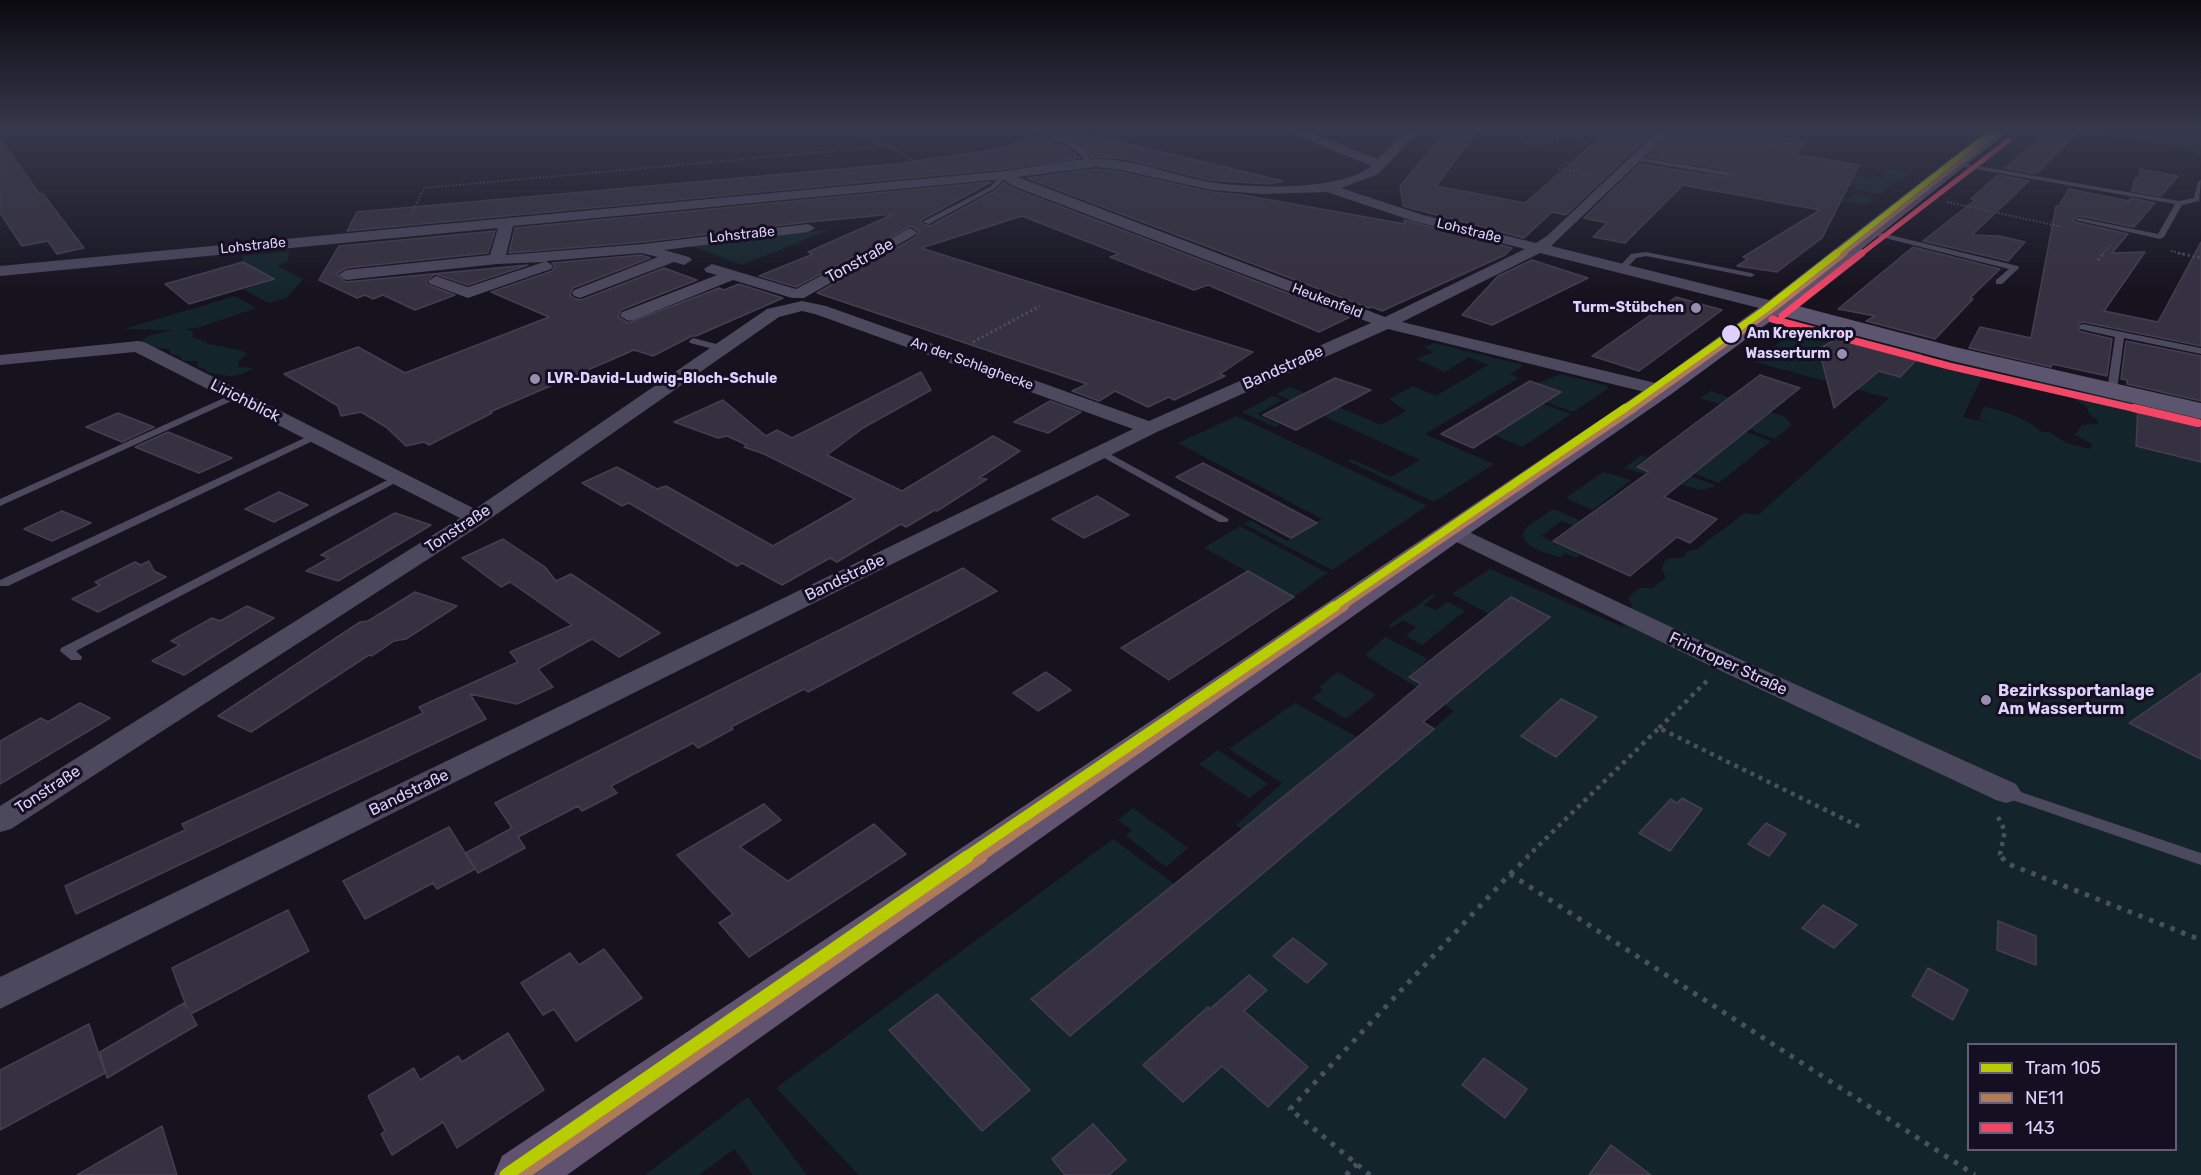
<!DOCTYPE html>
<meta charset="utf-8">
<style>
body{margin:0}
#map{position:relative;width:2201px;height:1175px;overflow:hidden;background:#16131e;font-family:Rubik,sans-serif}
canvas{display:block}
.legend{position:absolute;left:1967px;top:1043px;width:210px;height:108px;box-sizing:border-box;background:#150f22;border:2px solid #655d7a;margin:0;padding:8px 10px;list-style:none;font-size:18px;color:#ded2fd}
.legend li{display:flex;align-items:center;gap:12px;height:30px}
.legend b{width:30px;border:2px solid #655d7a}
</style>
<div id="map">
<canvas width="2201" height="1175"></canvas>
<ul class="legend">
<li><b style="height:8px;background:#b7cd00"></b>Tram 105</li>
<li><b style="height:8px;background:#b07c57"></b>NE11</li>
<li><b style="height:8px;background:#f34667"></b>143</li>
</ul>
</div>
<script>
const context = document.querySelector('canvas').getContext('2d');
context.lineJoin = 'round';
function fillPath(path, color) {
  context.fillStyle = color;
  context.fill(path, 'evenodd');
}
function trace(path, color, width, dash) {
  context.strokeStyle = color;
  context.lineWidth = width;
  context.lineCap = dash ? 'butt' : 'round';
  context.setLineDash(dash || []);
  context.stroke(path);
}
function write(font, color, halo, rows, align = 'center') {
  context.font = font + ' Rubik,sans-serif';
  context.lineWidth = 6;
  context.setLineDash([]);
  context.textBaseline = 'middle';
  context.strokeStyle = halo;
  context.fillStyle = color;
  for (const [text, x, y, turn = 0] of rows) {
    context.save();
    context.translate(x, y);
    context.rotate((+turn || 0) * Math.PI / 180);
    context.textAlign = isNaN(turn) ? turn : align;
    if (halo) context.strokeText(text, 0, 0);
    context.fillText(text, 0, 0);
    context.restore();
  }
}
fillPath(new Path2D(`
 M2143,130L2149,132L2148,134H2158L2156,130H2201V154L2167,144L2149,143L2137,139L2109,137L2092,131Z
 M1689,133L1792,150L1790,153L1910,173L1898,181L1872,177L1873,175L1883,177L1886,170L1782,153L1774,161L1896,182L1880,194L1855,190L1857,185L1822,179L1820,184L1801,180L1798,185L1818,189L1816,193L1851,199L1854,194L1875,198L1865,205L1731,183L1725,191L1673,182C1691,180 1695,190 1708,172L1739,178L1743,174L1765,178L1770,171L1658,150L1669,140L1679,142Z
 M831,229L742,265L689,245Z
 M290,252L288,261L277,266L303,279L287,298L269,303L244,290L270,280L243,262V256Z
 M235,296L256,308L197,328L185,329L194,332L192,337L206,342L207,344C221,346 232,348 245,352L247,354L239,361L238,367L253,368C235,380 226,376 207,372L205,369L198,367V361H182L180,356L171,354L169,349L142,346L143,340L148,336L173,330L124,329Z
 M1806,334L1828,335L1985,370L1963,417L1993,424L1978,419L1984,407C2000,408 2030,421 2042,432H2049L2066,443L2090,449L2092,444L2075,435L2082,425L2097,424L2098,420L2089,414L2086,406L2065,393L2037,384L2041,381L2078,393L2083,391C2117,392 2172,387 2201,407V1175H859L776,1088L1113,839L1174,884L1031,998L1070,1036L1277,856L1236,825L1282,783L1229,749L1295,703L1357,737L1253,821L1292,849L1454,711L1365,655L1385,637L1428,659L1408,677L1450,701L1550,617L1511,597L1489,614L1452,594L1490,569L1625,628L1619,618L1633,606L1628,597L1640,588H1653L1666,577L1662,570L1664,562L1668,559L1684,557L1686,551L1697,549L1745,513L1758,515L1889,398L1755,362L1785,338ZM1968,1044H2176V1150H1968Z
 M1434,343L1524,365L1510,374L1519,378L1425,434L1494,464L1434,502L1348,461L1352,459L1391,477L1420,460L1276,394L1290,387L1381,425L1406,411L1389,399L1413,386L1436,396L1488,365L1469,357L1445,372L1416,359L1433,352L1425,347Z
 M1560,374L1604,385L1609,388L1573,412L1546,402L1560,393L1537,384Z
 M1711,391L1785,417L1792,425L1774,439L1742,426L1755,415L1700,398Z
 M1273,396L1283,400L1257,414L1280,425L1275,427L1242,412Z
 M1543,404L1571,414L1522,447L1494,435Z
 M1237,416L1427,506L1332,570L1244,524L1250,520L1287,541L1322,519L1178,443Z
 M1738,429L1771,441L1719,483L1688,471Z
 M1642,455L1647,457L1635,467L1674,482L1684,473L1714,485V487L1701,490L1624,468Z
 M1603,472L1631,480L1593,510L1566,498Z
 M1553,509L1589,524L1611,543L1562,521L1541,536L1580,555L1576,558L1565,553L1560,558C1548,553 1523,548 1523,533L1528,526Z
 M1240,526L1327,573L1294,597L1204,548Z
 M1433,594L1436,595L1424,605L1436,610L1448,602L1465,611L1422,645L1406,636L1416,627L1403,620L1391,628L1388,626Z
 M1338,672L1376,695L1346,719L1312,698L1323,690L1319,687Z
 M1218,750L1268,784L1249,798L1199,764Z
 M1133,808L1188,848L1166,867L1126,836L1132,830L1118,820Z
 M748,1097L807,1175H753L734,1149L699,1175H645Z`), '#13252a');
const building = new Path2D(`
 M1052,130H1072L1283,181L1268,184L1209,180L1125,159L1092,157L1076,142L1048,132Z
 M1447,130H1478L1436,186L1525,203L1609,130H1655L1566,215L1552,212L1524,238L1403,206L1400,186Z
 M1674,130H1738L1807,141L1796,155L1859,165L1822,238L1777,272L1737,266L1748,259L1743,257L1820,210L1683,185L1625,243L1593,237L1607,223L1584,218L1640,164L1729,178L1734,175L1729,170L1647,157Z
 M2049,130H2080L2036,174L2005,168Z
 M1048,132L1045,136L1046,139L1069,149L1080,158L1005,169L347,231L357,212L897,164L999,149Z
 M0,139L39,193L43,194L84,248L57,254L48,241L22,246L0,213Z
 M1096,169L1121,172L1211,192L1243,195L1405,224L1404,220L1512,248L1505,255L1382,311L1372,307L1369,308L1027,178Z
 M2140,169L2178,176L2161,196L2132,191L2135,178L2139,179Z
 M1998,175L2029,181L1972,235L1999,236L2025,242L2008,261L1923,241L1975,200L1971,199Z
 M991,182L921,220L920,223L930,226L995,191L1004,182L1012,188L1350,317L1319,332L1208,285L1194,290L1110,257L1119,254L1022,216L921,248L1253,352L1220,374L1225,376L1174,400L1169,397L1148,407L1115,391L1099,401L1072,391L1087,384L817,293L916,237L919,231L911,226L796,287L759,276L813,254L808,252L894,214L808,222L643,242L509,253L515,228Z
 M2069,189L2129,201L2130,198L2155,203L2134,227L2079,216L2073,219L2075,222L2128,234L2112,253L2145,252L2104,311L2158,322L2201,242V346L2083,322L2079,323V331L2112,339L2107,376L2052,364L2051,367L1969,348L1980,327L2031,338L2056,206H2059Z
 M495,231L488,253L346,268L336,274L346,282L528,265L468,285L435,274L426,281L428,285L455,295L415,310L383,295L373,299L365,295L357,298L319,280L339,246Z
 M1913,247L2000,269L1970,298L1973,299L1935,339L1866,321L1875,316L1838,309Z
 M641,255L650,258L573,288L570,294L573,298L581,300L664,268L697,280L621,310L618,317L628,323L719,288L724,290L739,284L783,298L696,336H692L653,356L634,350L490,412L492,413L429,445L424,442L406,446L386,427L361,412L341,416L338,406L284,374L358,347L405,373L549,317L491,292L552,271L555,266L552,263Z
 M1532,260L1588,278L1492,325L1462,315L1498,276Z
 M243,262L274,279L189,304L165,284Z
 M1676,297L1722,310L1639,371L1592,356Z
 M1843,335L1921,355L1900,377L1879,371L1834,408L1819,349Z
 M2126,341L2201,356V401L2127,384V380L2121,379Z
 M921,372L931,390L863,428L827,455L902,491L993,436L1020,451L979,478L987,479L937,511L935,510L906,527L901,524L837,562L830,558L782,585L742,563L737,566L629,503L622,506L582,483L617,467L657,489L666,486L773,546L855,499L764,454L744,447L747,445L727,436L718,438L674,422L723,400L766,436L777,430L792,438Z
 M1760,375L1800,388L1664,497L1717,519L1690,543L1677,537L1630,576L1553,541L1649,472L1637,467Z
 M1335,378L1371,390L1296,430L1263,415Z
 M1530,381L1561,392L1473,448L1441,434Z
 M1050,401L1081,412L1048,433L1014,422Z
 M2138,407L2201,421V462L2136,446Z
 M118,413L154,427L122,442L86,427Z
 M168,432L232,458L199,473L135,447Z
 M1203,463L1253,489L1317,523L1291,538L1176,477Z
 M279,492L308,505L274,522L245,509Z
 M1097,496L1129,515L1084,538L1052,519Z
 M62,511L91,523L52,541L24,529Z
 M395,513L431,525L338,581L306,571L329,558L321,555Z
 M503,539L545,567L556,581L571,574L660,633L619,657L592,639L538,669L553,687L517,704L470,694L486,719L76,914L65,886L185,830L182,824L423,713L419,707L518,662L510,652L572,625L510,582L501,587L462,558Z
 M149,561L154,571L166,577L98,612L72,599L100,585L95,582L135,562L141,565Z
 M963,568L997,591L808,692L804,689L731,727L733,729L698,748L693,743L611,786L617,793L582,811L578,806L518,837L517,835L525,848L478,873L466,853L512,828L495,803Z
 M1248,571L1294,597L1169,680L1121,648Z
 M415,592L457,606L406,639L394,641L372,656L369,655L251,732L218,716L360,622L368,621Z
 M1511,597L1550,617L1423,722L1434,729L1070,1036L1031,999L1364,732L1421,684L1409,677Z
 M247,606L274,618L184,675L152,661L180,645L171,641L212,618L220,621Z
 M1046,672L1071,690L1038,711L1013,693Z
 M2201,673V759L2129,723Z
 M1561,699L1597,717L1556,757L1521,736Z
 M80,703L110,718L0,784V741L41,718L48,722Z
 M1682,798L1702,809L1670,851L1639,833L1671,799L1677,803Z
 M764,804L781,820L740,847L788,881L874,824L906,854L749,957L719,923L733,914L677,855Z
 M1766,823L1786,834L1769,856L1748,844Z
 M449,827L475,869L437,889L433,883L365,919L343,881Z
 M1823,905L1857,925L1834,948L1802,928Z
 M288,910L309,951L191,1014L197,1025L107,1078L100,1052L184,1003L187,1008L172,968Z
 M1998,921L2036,936V965L1997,950Z
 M1293,938L1327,964L1307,983L1273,956Z
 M604,949L642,998L576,1041L554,1009L543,1015L521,983L570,953L579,965Z
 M1928,968L1968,990L1953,1020L1912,996Z
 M1249,975L1267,990L1244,1011L1308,1067L1268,1107L1222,1066L1183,1102L1143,1065L1208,1007L1210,1009Z
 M937,994L1030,1090L982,1131L889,1030Z
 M89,1024L105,1073L0,1130V1070Z
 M508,1033L544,1090L457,1148L443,1122L392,1155L381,1134L385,1131L368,1096L414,1068L420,1080L458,1056L462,1062Z
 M1484,1058L1527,1089L1505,1118L1462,1085Z
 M1093,1124L1126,1160L1109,1175H1065L1052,1159Z
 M162,1126L177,1175H77Z
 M1611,1145L1651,1175H1589Z`);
fillPath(building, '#363140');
trace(building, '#443e51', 1.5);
trace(new Path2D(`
 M839,130L899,151L915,163
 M1496,130L1529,133
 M1685,131L1772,145
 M1583,133L1593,135
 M0,134L21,130
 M1524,135L1557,139L1561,130
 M1524,135L1522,138L1525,140L1551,142L1553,139
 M1577,138L1588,143L1584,147
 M1557,139L1579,137L1584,130
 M1525,140L1528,144L1539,146L1545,143
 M1572,163L1566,162L1558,169L1590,175
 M1947,202L2063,227
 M412,213L424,188L889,146
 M2171,251L2184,254
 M2103,254L2111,244`), '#49505f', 2, [1.5, 2]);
trace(new Path2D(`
 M2178,253L2201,258
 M2098,260L2104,253
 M973,342L1040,306`), '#49505f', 3, [2, 3]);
trace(new Path2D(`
 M1659,728L1708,680
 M1998,817L2005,831L2000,854L2003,858
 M1526,858L1659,728L1860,827`), '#49505f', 4.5, [4, 5]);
trace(new Path2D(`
 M2002,857L2006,863L2201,940
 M1510,874L1528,857
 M1346,1175L1357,1164
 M1370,1175L1290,1109L1510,874L1975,1175`), '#49505f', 5, [4.5, 7]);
fillPath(new Path2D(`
 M1049,134C1065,139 1087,146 1092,163L1087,164C1080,149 1062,142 1047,137Z
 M1635,157L1729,172L1732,174L1729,176L1633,160V158Z
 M1955,162L2179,201L2194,198L2198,182L2201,180L2199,201L2182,205L2164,237L2160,239L2075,220L2079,218L2158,234L2175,204L1953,165V163Z
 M1003,174L1008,175L994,189L929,224L922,222L990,187Z
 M1869,230L2018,266L2019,268L2002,284H1996V280L2009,269L1869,234Z
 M1646,252L1751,273L1755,275L1751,277L1646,256L1636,258L1625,270L1618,268L1631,254Z
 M2083,324L2201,348V354L2124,338L2117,390L2112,393L2107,390L2115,337L2080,329V325Z
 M693,338L724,346L725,348L721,351L690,343L689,341Z
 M235,393L240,396L238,398L0,506V499Z
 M315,433L319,434V438L8,586H0V580Z
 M1101,449L1227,518L1229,520L1227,522H1219L1097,454V450Z
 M397,475L401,476L402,478L401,480L76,651L82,657L81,660H71L60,651L61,648Z
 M2006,787L2201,853V865L2001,796L1999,792L2001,788Z`), '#4c485e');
fillPath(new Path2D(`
 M1284,130H1302L1378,159L1407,130H1420L1378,174L1341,188L1423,215L1536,243L1547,236L1659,130H1672L1551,246L1781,303L1783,307L1775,312L1540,253L1402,322L1668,386L1670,390L1668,394L1661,396L1388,329L1157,432L0,1009V977L1133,429L815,314L802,311L779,317L484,523L11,829L0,832V806L460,518L135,352L0,365V355L138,341L144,342L475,509L767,309L802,301L826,306L1149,421L1371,323L1013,186L1003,179L513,226L506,255L643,244L808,224L815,228L808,232L664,250L689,257L692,260L684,265L674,262L580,298L574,296L572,293L574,290L658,257L641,253L546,261L553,266L551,269L468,298L430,284L428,281L436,276L468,287L544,262L497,264L346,280L338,275L346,270L490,255L498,228L0,276V266L1005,171C1035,167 1067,159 1096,159C1134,159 1172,175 1209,182C1248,188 1340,192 1371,166ZM1096,167L1121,170L1211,190L1262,194L1327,192L1413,221L1525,249L1385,317L1018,177Z
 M910,228L917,232L915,235L804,298H792L733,280L634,320L628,321L620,316L622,312L717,275L706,272L704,269L712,264L796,289Z
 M1452,524L1735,657L2016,784L2021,792L2016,800L2006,803L1996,800L1717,669L1444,536L1441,531L1444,526Z`), '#4c485e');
fillPath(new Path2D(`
 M1775,300L1955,347L2201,403V419L1952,361L1767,312L1764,307L1767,302Z`), '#5b5570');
fillPath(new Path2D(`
 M1991,130H2010L1783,312L1670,395L1463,538L567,1175H494L502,1156L1652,385L1767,302L1949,160Z`), '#61536f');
trace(new Path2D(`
 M1842,254L2001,130`), '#b07c57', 5);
trace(new Path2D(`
 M1632,410L1775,307L1844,253`), '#b07c57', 7);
trace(new Path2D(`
 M1341,607L1634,408`), '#b07c57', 8);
trace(new Path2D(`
 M979,858L1344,606`), '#b07c57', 10);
trace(new Path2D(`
 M521,1175L981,857`), '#b07c57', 13);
trace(new Path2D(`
 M1861,254L2009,140`), '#f34667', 5);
trace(new Path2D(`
 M1782,316L1862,253
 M1772,319L1949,366L2141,410`), '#f34667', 7);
trace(new Path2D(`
 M2134,408L2198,423`), '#f34667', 8);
trace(new Path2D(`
 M1835,254L1993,130`), '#b7cd00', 5);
trace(new Path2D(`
 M1623,410L1763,311L1837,253`), '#b7cd00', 7);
trace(new Path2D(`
 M1333,607L1625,408`), '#b7cd00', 8);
trace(new Path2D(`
 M964,858L1335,606`), '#b7cd00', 10);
trace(new Path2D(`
 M506,1175L967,857`), '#b7cd00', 13);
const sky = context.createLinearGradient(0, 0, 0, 295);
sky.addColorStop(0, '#0c0a10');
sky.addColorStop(0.44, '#36394c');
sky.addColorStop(1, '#36394c00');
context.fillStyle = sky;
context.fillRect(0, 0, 2201, 295);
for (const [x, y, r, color] of [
 [1696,308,6,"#988faf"],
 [1731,334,10,"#ded2fd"],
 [1842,354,6,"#988faf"],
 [535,379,6,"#988faf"],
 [1986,700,6,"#988faf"]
]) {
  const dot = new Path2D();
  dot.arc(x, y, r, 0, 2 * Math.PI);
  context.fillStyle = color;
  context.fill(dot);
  trace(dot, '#150f22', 2);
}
write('14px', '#ded2fd', '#150f22', [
 ["Lohstraße",1469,231,14],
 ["Lohstraße",742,235,-6],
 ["Lohstraße",253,246,-6],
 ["Heukenfeld",1327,301,21],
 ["An der Schlaghecke",972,364,20]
]);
write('bold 14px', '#ded2fd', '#150f22', [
 ["Turm-Stübchen",1684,308],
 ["Wasserturm",1830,354],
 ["LVR-David-Ludwig-Bloch-Schule",547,379,"left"]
], 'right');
write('bold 14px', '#ded2fd', '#150f22', [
 ["Am Kreyenkrop",1747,334]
], 'left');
write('16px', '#ded2fd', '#150f22', [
 ["Tonstraße",860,261,-29],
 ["Bandstraße",1283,368,-24],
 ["Lirichblick",245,401,27],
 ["Tonstraße",458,529,-33],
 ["Bandstraße",845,578,-26],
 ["Frintroper Straße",1728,664,25],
 ["Tonstraße",48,790,-33],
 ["Bandstraße",409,793,-26]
]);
write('bold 16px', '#ded2fd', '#150f22', [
 ["Bezirkssportanlage",1998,691],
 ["Am Wasserturm",1998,709]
], 'left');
</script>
